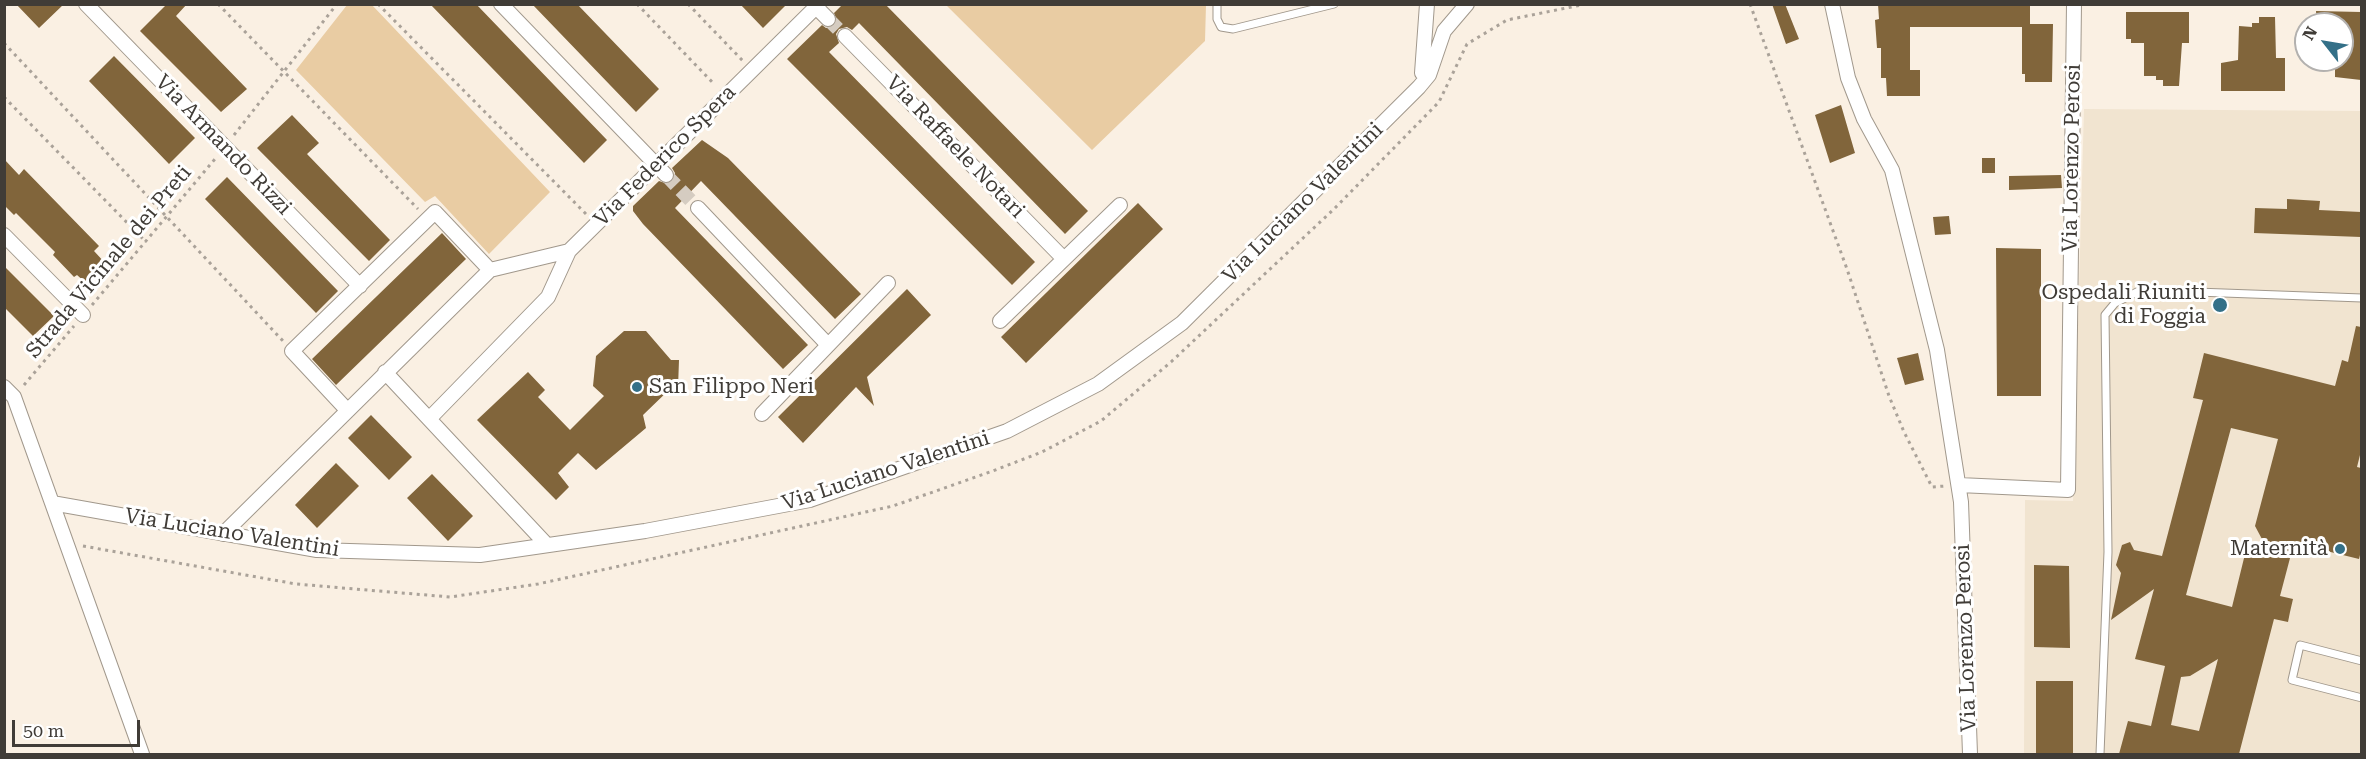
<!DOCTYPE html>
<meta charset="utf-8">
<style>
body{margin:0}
#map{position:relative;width:2366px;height:759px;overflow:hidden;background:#faf0e3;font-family:"Roboto Serif",serif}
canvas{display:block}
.frame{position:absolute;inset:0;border:6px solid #403c37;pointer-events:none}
.north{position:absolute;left:2294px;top:12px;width:60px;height:60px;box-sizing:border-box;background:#fff;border:2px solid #b3b1af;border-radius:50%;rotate:301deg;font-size:16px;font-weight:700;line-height:24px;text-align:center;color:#403c37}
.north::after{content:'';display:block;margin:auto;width:21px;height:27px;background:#347088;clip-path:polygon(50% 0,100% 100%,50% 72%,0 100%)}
.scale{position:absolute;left:12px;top:720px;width:128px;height:27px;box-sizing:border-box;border:3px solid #403c37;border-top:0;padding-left:8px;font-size:18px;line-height:21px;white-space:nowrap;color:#403c37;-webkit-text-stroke:4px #fff;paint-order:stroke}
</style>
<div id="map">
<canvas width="2366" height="759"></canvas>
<div class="frame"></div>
<div class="north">N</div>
<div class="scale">50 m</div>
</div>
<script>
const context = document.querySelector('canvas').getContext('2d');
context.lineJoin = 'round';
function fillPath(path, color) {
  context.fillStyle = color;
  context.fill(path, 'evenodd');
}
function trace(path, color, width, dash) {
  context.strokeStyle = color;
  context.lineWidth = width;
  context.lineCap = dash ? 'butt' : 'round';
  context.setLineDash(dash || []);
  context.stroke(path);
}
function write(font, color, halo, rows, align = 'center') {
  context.font = font + ' "Roboto Serif",serif';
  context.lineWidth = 6;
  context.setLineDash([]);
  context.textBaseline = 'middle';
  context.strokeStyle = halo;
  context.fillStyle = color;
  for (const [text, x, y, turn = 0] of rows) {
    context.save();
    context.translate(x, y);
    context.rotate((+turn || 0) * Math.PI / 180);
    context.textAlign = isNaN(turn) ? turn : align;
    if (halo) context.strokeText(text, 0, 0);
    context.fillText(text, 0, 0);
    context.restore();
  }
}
fillPath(new Path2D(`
 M2084,109L2361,111V754H2024L2025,500L2073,501Z`), '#f1e4d0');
fillPath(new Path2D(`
 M347,5H372L550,192L489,254L435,196L425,202L296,70Z
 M946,5H1206L1205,41L1092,150Z`), '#e9cca3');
fillPath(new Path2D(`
 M16,4H64L39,28Z
 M167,4H187L176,16L247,89L221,112L140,31Z
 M430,4H476L607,140L584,163Z
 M532,4H577L659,89L636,112Z
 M740,4H787L763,28Z
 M843,4H885L1088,211L1065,234L859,23L852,30L847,27L839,29L836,34L839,43L829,52L1035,262L1012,285L787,59L822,25L826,28L834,26L837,21L834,13Z
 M1772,4H1785L1799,39L1786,44Z
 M1878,4H2030V24H2053L2052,82H2025V74H2022V27H1910V70H1920V96H1887L1886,78H1881V48H1877L1875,20L1879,19Z
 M2316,11L2361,12V80L2335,77V60H2342V24H2317Z
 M2126,12H2189V43H2182L2179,86H2163V80H2156V76H2144V43H2131V39H2126Z
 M2259,17H2275L2276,58H2285V91H2221V63L2238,60L2239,26L2252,27V23H2259Z
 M114,56L195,138L169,164L89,81Z
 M1841,105L1855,153L1830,163L1815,115Z
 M292,115L319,143L307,154L390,240L369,261L257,148Z
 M702,140L728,158L861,294L835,319L701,181L675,208L808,345L783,369L643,224L633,211V206L659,181L668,184L673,181L675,173L672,168Z
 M1982,158H1995V173H1982Z
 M4,159L19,175L24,169L99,246L94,251L106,264L86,283L77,275L74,277L53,255L55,252L16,213L14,215L4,205Z
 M2061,175L2062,188L2009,190V176Z
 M227,177L338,291L316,313L205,199Z
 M2287,199L2320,201L2319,210L2361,212V237L2254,233L2255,208L2287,209Z
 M1138,203L1163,229L1026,363L1001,337Z
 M1949,216L1951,234L1935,235L1933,217Z
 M442,233L466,259L336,385L312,359Z
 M1996,248L2041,249V396H1997Z
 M4,266L54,316L33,336L4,307Z
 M907,289L931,315L867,377L874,406L856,387L803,443L778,417Z
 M2356,326L2361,327V451L2357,467L2361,468V551L2359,559L2294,543L2280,596L2293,599L2290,612L2288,622L2274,619L2239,754H2119L2128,721L2151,726L2165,666L2135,659L2154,589L2111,620L2121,573L2116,565L2122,545L2130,542L2134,550L2162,556L2203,400L2193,398L2204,353L2335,386L2342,360L2348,362ZM2231,428L2278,439L2255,526L2271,556L2246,550L2232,607L2186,595ZM2218,659L2199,731L2171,725L2181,677L2190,676Z
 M624,331H646L671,360H679L678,388H671L643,415L646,428L596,470L578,453L558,473L569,487L556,500L477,420L528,372L545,390L538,397L570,430L604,396L593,386L596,356Z
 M1918,353L1924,380L1905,385L1897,358Z
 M371,415L412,457L389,480L348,438Z
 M336,463L359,486L317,528L295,505Z
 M432,474L473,516L448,541L407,498Z
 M2034,565L2069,566L2070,648L2034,647Z
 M2036,681H2073V754H2036Z`), '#81653b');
trace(new Path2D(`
 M828,19L845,36
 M666,175L698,208`), '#d5ccc1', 14, [14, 7]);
const lane = new Path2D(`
 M1217,4V19L1221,27L1233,29L1334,4
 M2362,661L2300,645L2292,680L2362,698
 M2100,754L2108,552L2105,315L2115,303L2141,290L2362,298`);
const street = new Path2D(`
 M86,4L360,286
 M501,4L666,175
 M1832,4L1848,78L1864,119L1892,170L1937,350L1961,502L1970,754
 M816,7L828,19
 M845,36L1064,259
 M1422,73L1427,4
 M698,208L828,345
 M4,235L83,315
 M1000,321L1120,205
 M385,372L547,545
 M4,387L14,397L142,754
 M347,410L292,351L435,212L490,270
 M762,414L888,283
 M429,419L548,297L569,251
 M1959,485L2068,490L2074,4
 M52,503L317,550L480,555L645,531L810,500L1007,431L1098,384L1182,323L1419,87L1429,75L1444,31L1467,4
 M223,534L490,270L569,251L819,4`);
trace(lane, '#a1988c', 9);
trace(street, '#a1988c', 16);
trace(new Path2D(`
 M218,4L418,209
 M378,4L586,214
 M637,4L715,85
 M688,4L743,61
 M1750,4L1847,269L1889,396L1904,432L1932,487L1945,486
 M4,43L283,341
 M4,97L146,242
 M234,135L337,4
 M92,305L215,159
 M24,385L74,326
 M83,546L296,584L450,597L538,584L893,506L990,472L1042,452L1101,421L1171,362L1334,209L1439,102L1467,44L1507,20L1586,4`), '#aaa299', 3, [3, 4.5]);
trace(lane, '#fff', 7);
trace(street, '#fff', 14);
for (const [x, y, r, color] of [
 [2220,305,8,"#347088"],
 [637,387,6,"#347088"],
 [2340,549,6,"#347088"]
]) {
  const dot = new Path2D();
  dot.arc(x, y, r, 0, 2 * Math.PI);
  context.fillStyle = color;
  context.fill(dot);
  trace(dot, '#fff', 2);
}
write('21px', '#403c37', '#fff', [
 ["Via Armando Rizzi",223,145,46],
 ["Via Raffaele Notari",955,147,46],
 ["Via Federico Spera",665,156,-45],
 ["Via Lorenzo Perosi",2072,158,-89],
 ["Via Luciano Valentini",1303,203,-45],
 ["Strada Vicinale dei Preti",109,262,-50],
 ["Via Luciano Valentini",886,471,-18],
 ["Via Luciano Valentini",232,533,9],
 ["Via Lorenzo Perosi",1966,638,-92]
]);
write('21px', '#403c37', '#fff', [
 ["Ospedali Riuniti",2206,293],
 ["di Foggia",2206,317],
 ["San Filippo Neri",649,387,"left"],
 ["Maternità",2328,549]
], 'right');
</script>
